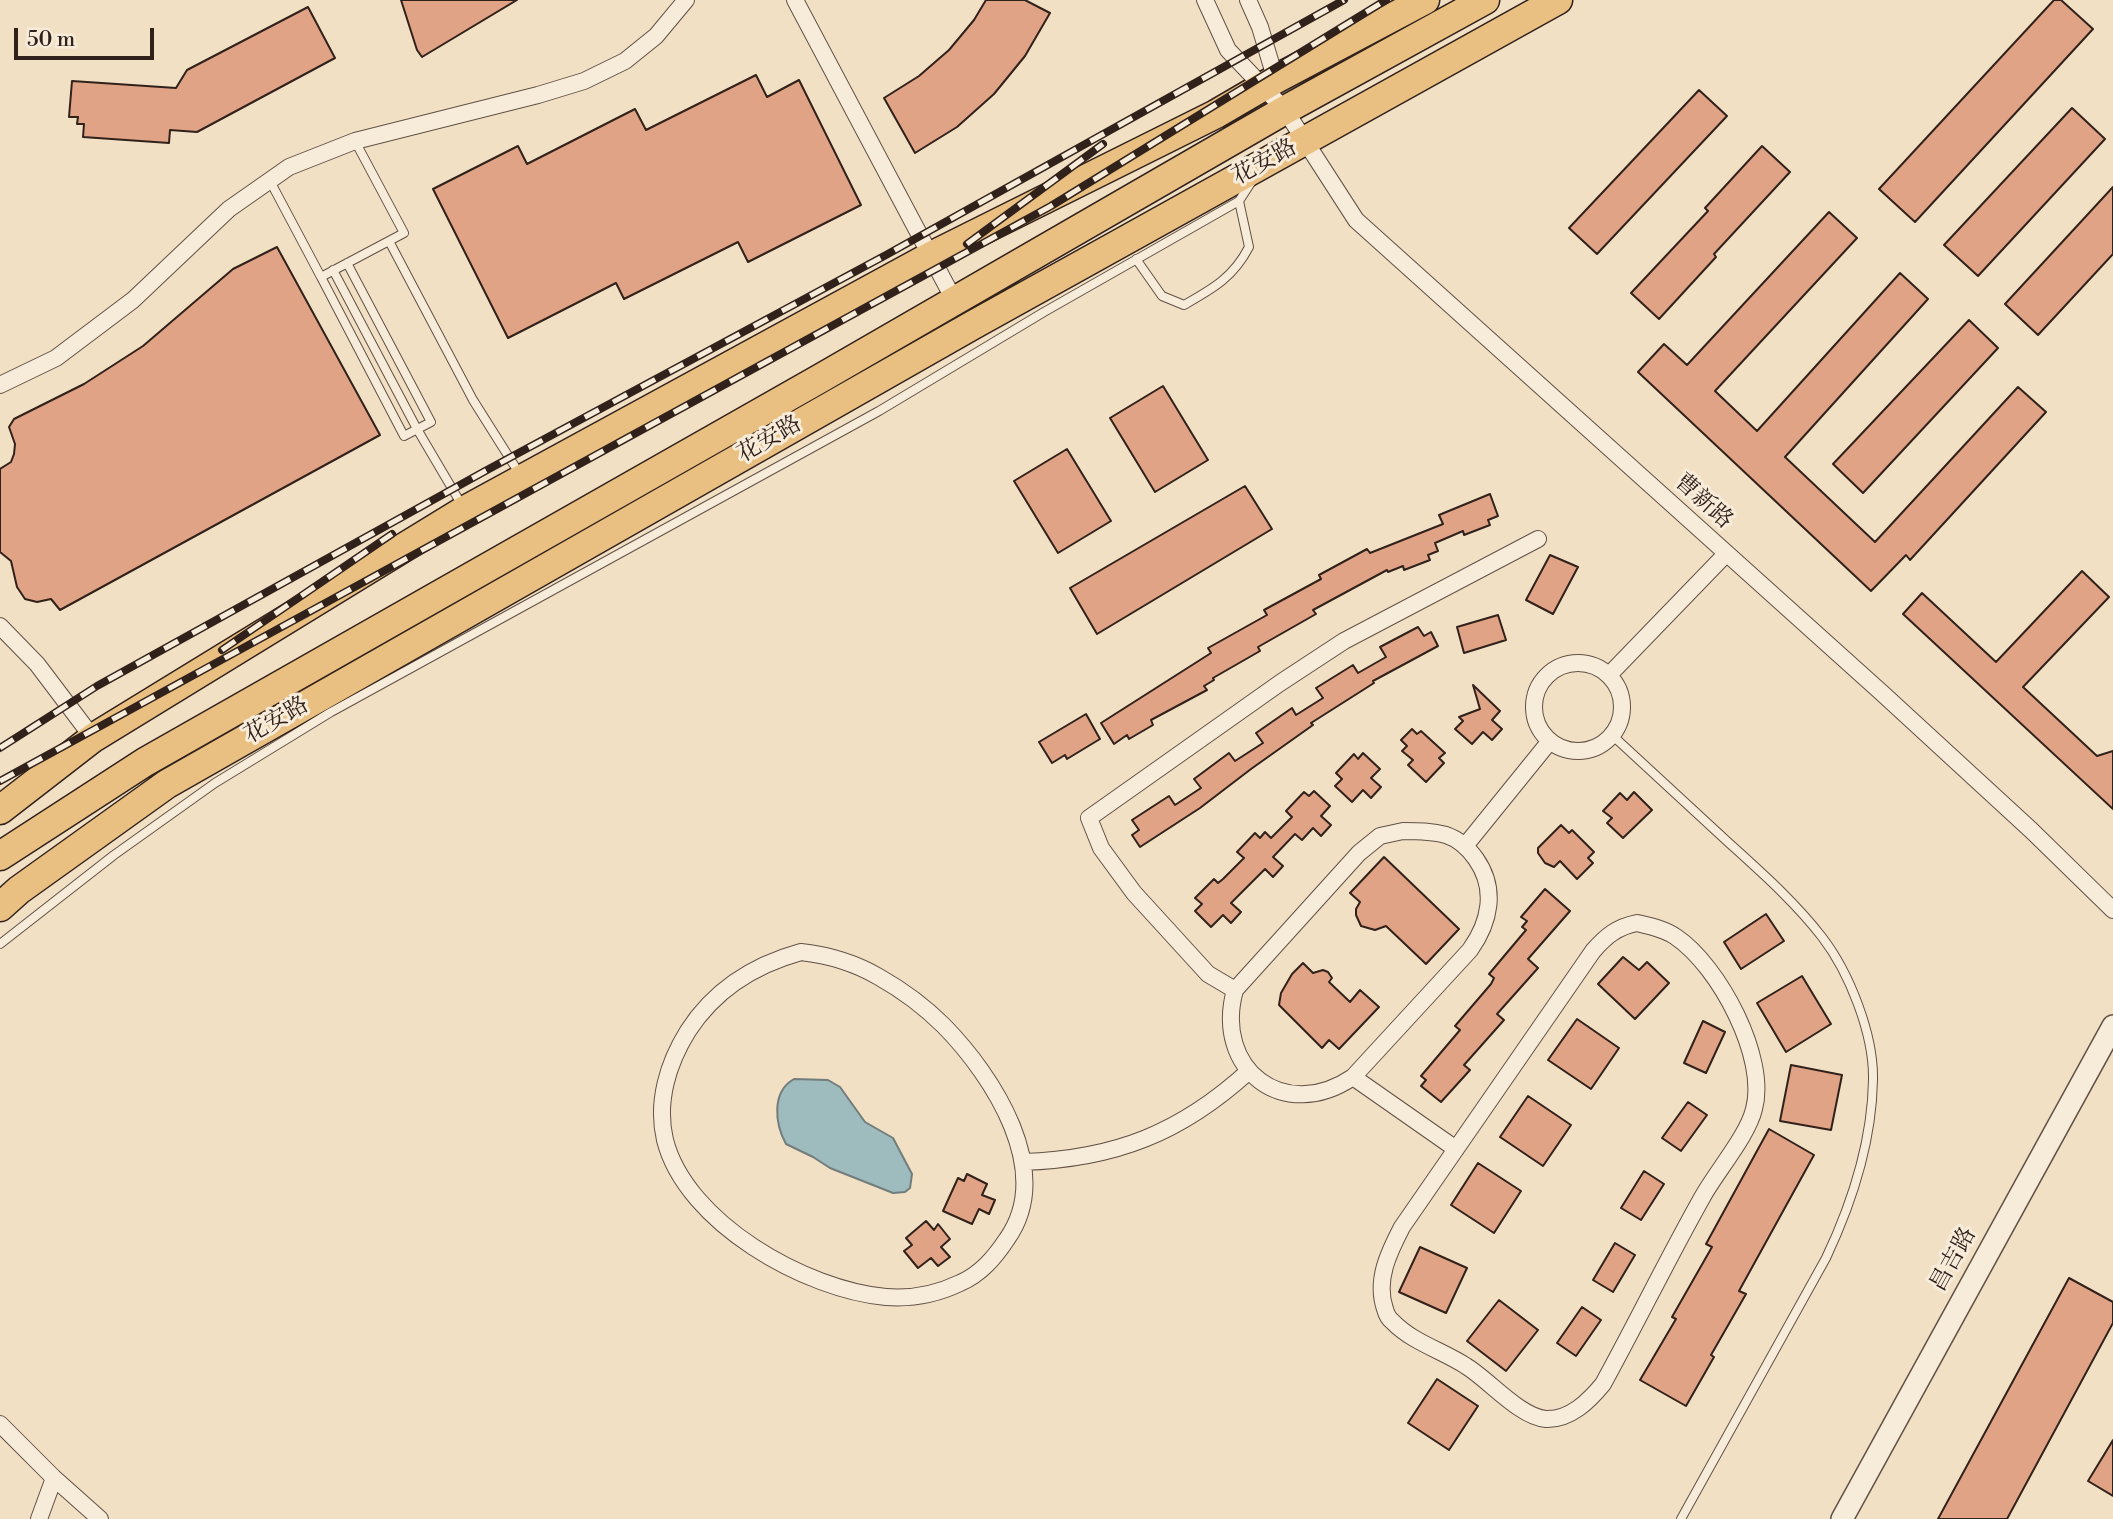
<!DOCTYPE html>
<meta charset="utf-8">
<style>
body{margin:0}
#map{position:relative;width:2113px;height:1519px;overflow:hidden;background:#f2e0c5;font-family:"Libre Bodoni",serif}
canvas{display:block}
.scale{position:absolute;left:14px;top:28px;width:140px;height:32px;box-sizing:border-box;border:4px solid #31211b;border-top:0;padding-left:9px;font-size:21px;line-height:24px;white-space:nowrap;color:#31211b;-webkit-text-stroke:5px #f7ebd9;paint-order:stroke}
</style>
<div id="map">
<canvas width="2113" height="1519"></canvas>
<div class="scale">50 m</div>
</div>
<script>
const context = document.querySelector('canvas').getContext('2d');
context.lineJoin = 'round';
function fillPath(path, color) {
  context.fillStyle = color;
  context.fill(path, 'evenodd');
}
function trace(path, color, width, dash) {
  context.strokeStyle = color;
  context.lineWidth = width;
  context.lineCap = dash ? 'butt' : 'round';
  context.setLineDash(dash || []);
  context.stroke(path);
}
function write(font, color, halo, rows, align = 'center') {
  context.font = font + ' "Libre Bodoni","Noto Serif SC",serif';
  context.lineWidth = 6;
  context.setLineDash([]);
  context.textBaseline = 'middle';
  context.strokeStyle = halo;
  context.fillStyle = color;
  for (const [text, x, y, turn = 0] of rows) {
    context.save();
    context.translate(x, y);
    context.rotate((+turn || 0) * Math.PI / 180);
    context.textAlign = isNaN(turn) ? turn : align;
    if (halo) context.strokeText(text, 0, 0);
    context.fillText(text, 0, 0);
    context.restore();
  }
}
const water = new Path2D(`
 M794,1079L828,1080L840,1087L865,1122L893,1138L912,1174L910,1188L905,1192L893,1193L830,1168L813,1157L786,1144C775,1124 771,1092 794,1079Z`);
fillPath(water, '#9ebbbd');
trace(water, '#727d7c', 2);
const building = new Path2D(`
 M401,0H517L422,57L417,50Z
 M986,0H1025L1050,13L1025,56L994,94L957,127L915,153L884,98L919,76L949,50L974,20Z
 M2054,0H2061L2093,29L1915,222L1879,189Z
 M308,7L335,58L197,132L170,130L169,143L83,137L84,124H77L78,117H69L72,81L176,88L187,70Z
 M756,75L767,97L799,80L861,205L748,262L738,242L624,299L616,283L508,338L433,189L518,146L527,164L635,109L646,130Z
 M1699,90L1727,116L1597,254L1569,228Z
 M2072,108L2105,139L1978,276L1944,245Z
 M1762,146L1790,172L1714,254L1716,257L1659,319L1631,293L1708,211L1705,208Z
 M2113,187V254L2038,335L2005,304Z
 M1829,212L1857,238L1715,391L1757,431L1900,273L1928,299L1785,457L1875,542L2018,387L2046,412L1910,560L1906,555L1871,591L1638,372L1664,344L1687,365Z
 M277,247L380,435L60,610L51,599L37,602L25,599L17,587L11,561L0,552V469L11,462L14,454L15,444L9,427L14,419L84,384L143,346L233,269Z
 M1969,320L1998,348L1863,493L1833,464Z
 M1163,386L1208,460L1155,492L1110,418Z
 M1067,449L1111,521L1058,553L1014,481Z
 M1245,486L1272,529L1097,634L1070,588Z
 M1490,494L1498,516L1488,520L1490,525L1464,535L1463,531L1435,543L1438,551L1428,555L1430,560L1404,570L1403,566L1388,572L1387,570L1313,610L1316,614L1258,647L1260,651L1213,678L1214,680L1204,686L1207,690L1151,720L1153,725L1129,739L1127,735L1114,744L1101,723L1211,653L1208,648L1267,615L1264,610L1321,579L1319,575L1367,549L1370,553L1443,524L1439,515Z
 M1550,555L1578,567L1553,614L1526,600Z
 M2082,571L2109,597L2023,687L2097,756L2113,751V809L1903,614L1922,593L1996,662Z
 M1498,615L1506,640L1464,653L1457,627Z
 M1418,627L1424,636L1431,632L1438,646L1373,681L1374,683L1311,723L1313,725L1251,769L1200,808L1140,847L1132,835L1139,830L1132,820L1169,796L1175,805L1201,788L1194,779L1229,753L1235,761L1263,743L1256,733L1292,708L1296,715L1323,698L1316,688L1353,665L1358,673L1386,657L1380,647Z
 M1473,685L1500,711L1492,720L1502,729L1492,740L1483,732L1472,744L1455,729L1463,721L1459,717L1480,709Z
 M1086,714L1100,739L1067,759L1065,755L1052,763L1039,742Z
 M1412,729L1417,734L1421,731L1445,753L1439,758L1444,763L1426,782L1408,765L1413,760L1402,751L1407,746L1401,740Z
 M1363,753L1380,769L1371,778L1381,787L1371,798L1363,790L1352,802L1335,786L1342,779L1336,773L1354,754L1358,759Z
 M1314,791L1330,806L1321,816L1331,825L1321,836L1313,828L1302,840L1295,834L1273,857L1283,866L1273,877L1265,869L1231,903L1241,912L1231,923L1223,915L1211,927L1195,911L1202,904L1195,898L1214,879L1218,883L1223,879L1244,858L1237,852L1255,833L1260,838L1265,832L1271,838L1292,817L1286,811L1304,792L1309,796Z
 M1634,792L1652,810L1623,838L1607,823L1612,818L1603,811L1620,793L1627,800Z
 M1561,825L1569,833L1572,830L1594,852L1588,858L1593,863L1577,879L1560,861L1554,867L1545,863L1538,853V848Z
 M1384,857L1459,929L1426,964L1386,926L1375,930L1361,926L1356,915V909L1360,902L1350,893Z
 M1545,889L1570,911L1528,959L1538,968L1497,1014L1504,1020L1464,1065L1470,1070L1441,1102L1421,1086L1426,1080L1421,1076L1460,1030L1455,1026L1491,984L1494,978L1489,974L1526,930L1522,927L1527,921L1521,917Z
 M1766,914L1784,941L1741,969L1724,942Z
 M1623,957L1639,970L1647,962L1669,983L1635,1019L1598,984Z
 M1303,963L1313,973L1323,970L1328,972L1332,978L1329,982L1350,1002L1360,990L1379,1007L1339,1049L1329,1040L1322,1048L1279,1005L1281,993L1292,974Z
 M1802,976L1831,1024L1786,1052L1757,1003Z
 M1577,1019L1619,1048L1591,1089L1548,1060Z
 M1703,1021L1725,1032L1706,1073L1684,1063Z
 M1791,1065L1842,1075L1831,1130L1780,1121Z
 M1528,1096L1571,1125L1543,1166L1500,1137Z
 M1688,1102L1707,1115L1681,1151L1662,1138Z
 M1769,1129L1814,1155L1739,1291L1746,1294L1711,1355L1714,1357L1686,1406L1640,1380L1676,1319L1672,1317L1712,1247L1706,1244Z
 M1478,1163L1521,1191L1494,1233L1451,1205Z
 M1644,1171L1664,1184L1641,1220L1621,1208Z
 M967,1174L987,1184L982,1195L995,1200L989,1214L979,1209L972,1224L943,1211L958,1178L964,1181Z
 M926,1221L934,1230L938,1224L950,1239L941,1247L950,1257L938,1266L931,1258L918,1268L904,1251L912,1245L906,1238Z
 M1615,1243L1635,1255L1613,1292L1593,1280Z
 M1420,1247L1467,1268L1446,1313L1399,1292Z
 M2069,1278L2113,1302V1323L2007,1519H1938Z
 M1499,1300L1538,1330L1506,1371L1467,1341Z
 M1582,1307L1601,1320L1576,1356L1557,1343Z
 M1437,1379L1478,1406L1449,1450L1408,1423Z
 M2113,1440V1496L2088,1481Z`);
fillPath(building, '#e0a385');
trace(building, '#31211b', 2);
const service = new Path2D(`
 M270,181L321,277
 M389,241L473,400L519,473
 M1136,259L1162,296L1184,305C1212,289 1233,278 1249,247L1239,201
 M347,263L431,422L404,436L321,277L404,233L355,141
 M333,270L417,429L463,507
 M1612,735C1651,771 1690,807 1729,843C1761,872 1795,902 1822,937C1849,972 1874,1034 1873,1080C1872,1141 1852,1203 1826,1258L1681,1519
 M0,944L114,855L215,783L331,712L879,411L1044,312L1239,201L1252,181`);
const minor = new Path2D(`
 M795,0L952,296
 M1205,0L1228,50L1285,110L1356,220L1882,693L2031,830L2113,910
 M1248,0L1260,27L1277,84
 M0,385L56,358L133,300L229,209L289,167L355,141L538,95L584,81L625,61L656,36L686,0
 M0,626L37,664L93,738
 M1534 707a44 44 0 1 1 88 0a44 44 0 1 1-88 0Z
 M1609,675L1726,554
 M1403,831C1418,831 1432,831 1446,835C1458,839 1469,849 1476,859C1497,889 1490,922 1470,950L1353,1077C1284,1124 1213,1069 1235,990L1359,853L1380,836Z
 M1465,846L1550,741
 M1637,923C1650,926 1665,929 1676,937C1719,966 1768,1058 1754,1109C1748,1135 1717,1171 1703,1196C1668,1258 1637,1322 1603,1384C1589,1401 1570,1420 1546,1419C1520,1417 1489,1380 1466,1366C1443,1351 1412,1342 1393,1322C1389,1319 1386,1313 1385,1309C1375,1280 1389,1252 1402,1227L1593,951C1606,936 1617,927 1637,923Z
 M801,952C828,955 855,963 879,977C902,990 925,1007 944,1026C993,1076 1055,1171 1007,1239C995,1257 981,1274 960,1283C937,1294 911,1299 886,1297C806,1290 686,1223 665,1140C656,1102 668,1063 688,1031C715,989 754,965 801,952Z
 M1235,990L1208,974L1134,893L1101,848L1089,818L1280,683L1344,641L1538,539
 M1353,1077L1456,1149
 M1023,1162C1115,1159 1181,1133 1249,1071
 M0,1424L54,1478L100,1519
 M39,1519L54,1478`);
const tertiary = new Path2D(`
 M1842,1519L2113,1026`);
const trunk = new Path2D(`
 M0,810L93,738L465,510L931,256L1216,114L1276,79L1425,0
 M0,856L145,762L821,378L1285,110L1485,0
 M0,907L19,890L167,784L973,325L1558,0`);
trace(service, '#615146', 10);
trace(minor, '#615146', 18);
trace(tertiary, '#615146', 24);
trace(trunk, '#31211b', 31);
trace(service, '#f7ebd9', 8);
trace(minor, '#f7ebd9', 16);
trace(tertiary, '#f7ebd9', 21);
trace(trunk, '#e9c082', 28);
const rail = new Path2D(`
 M967,244L1103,144
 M222,650L392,534
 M0,748L97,686L487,470L886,255L1344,0
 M0,781L1051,206L1386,0`);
trace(rail, '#31211b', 8);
trace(rail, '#f7ebd9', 5, [16]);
write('23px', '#31211b', '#f7ebd9', [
 ["花安路",1265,163,-29],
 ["花安路",770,440,-30],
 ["曹新路",1703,502,42],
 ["花安路",277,721,-30],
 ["昌吉路",1954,1260,-61]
]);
</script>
